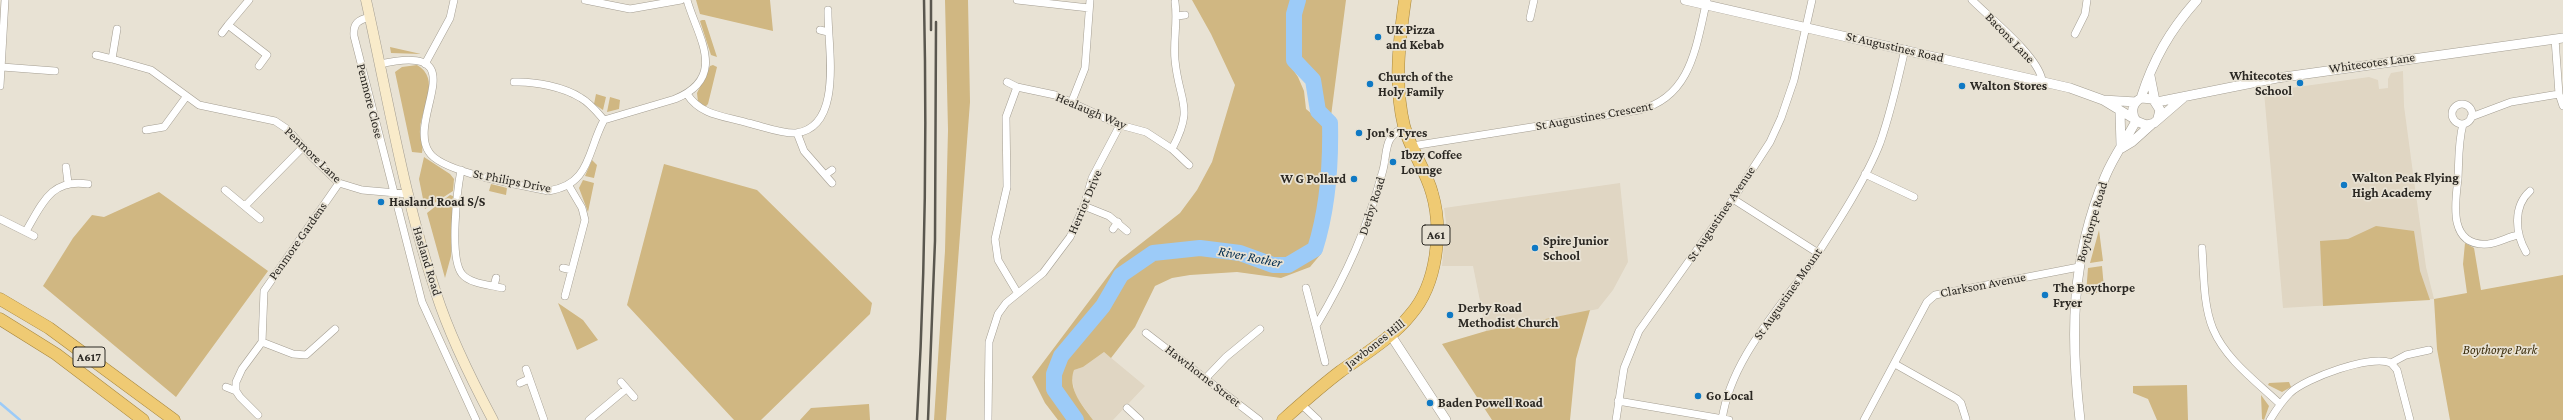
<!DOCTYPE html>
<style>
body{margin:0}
canvas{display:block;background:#e8e2d4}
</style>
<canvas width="2563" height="420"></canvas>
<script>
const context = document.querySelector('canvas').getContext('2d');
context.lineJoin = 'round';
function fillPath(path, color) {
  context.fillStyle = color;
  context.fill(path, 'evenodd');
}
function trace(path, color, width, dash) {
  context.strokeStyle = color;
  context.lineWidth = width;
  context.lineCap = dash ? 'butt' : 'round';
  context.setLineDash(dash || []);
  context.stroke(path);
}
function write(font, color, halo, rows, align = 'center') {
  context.font = font + ' "Crimson Pro",serif';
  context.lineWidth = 3.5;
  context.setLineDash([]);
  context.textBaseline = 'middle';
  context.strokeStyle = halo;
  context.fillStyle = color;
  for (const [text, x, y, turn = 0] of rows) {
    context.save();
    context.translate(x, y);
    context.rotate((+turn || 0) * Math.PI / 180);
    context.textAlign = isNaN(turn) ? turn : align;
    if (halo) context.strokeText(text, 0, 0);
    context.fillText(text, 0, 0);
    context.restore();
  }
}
fillPath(new Path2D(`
 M2403,71L2404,106L2413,173L2426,267L2434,299L2283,308L2264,92H2268L2275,98L2283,89L2369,77L2378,80L2379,89L2388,88V79L2391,73Z
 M1620,183L1628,262L1613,290L1598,309L1486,331L1473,266H1442L1446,222L1444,208Z
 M1104,352L1145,386L1113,420H1093L1075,395L1072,377L1074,370L1083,367Z`), '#e0d6c3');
fillPath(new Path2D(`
 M696,0H770L773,31L700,14Z
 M945,0H968L970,102L946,420H934L945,251L948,130Z
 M1192,0H1291L1286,31L1288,62L1298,77L1304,91L1306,109L1325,125C1325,167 1323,206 1311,246L1321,254L1310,267L1281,278L1237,272L1190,275L1172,278L1155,286L1135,327L1111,358L1104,352L1083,367L1074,370C1067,389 1083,406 1093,420H1058L1045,403L1032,377L1120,260L1180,213L1197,190L1212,162L1235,85L1211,34Z
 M1303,0H1346L1331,116L1322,109L1318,78L1300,59V14Z
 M702,20H705L717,57L711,55L700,21Z
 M390,47L421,54L391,53Z
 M417,65C441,79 422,107 420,129C419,137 424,146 422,153L412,152L395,72L402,67Z
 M713,65L717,67L708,104L705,107L698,102L697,93L710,66Z
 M596,94L606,97L603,110L594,104Z
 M610,97L620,100L619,109L607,112Z
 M424,157L450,174L454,179L453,191L425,209L419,179Z
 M592,160L597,165L594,178L585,176Z
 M664,164L757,190L872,303L870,314L761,420H734L627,305Z
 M583,180L594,183L588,212L579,188Z
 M491,184L507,188L506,195L489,191Z
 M159,192L268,271L176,397L43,286L73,238L92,215L104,217Z
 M450,195L453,196L451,256L445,278L427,213Z
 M2376,226L2414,231L2420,271L2430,300L2323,306L2320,241L2348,239Z
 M2099,230L2103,261L2090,263Z
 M2465,243L2474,248L2481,290L2563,275V420H2450L2437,349L2434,299L2467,293L2463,264Z
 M2102,266L2104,288L2096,293L2086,294L2088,268Z
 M558,303L583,320L598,340L577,350Z
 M1590,310L1576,359L1570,420H1492L1442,344L1486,331Z
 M2289,382L2291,387L2282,392L2268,385L2269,383Z
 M2187,385L2188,420H2157L2148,399L2133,393V386Z
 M2261,395L2269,406L2264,420L2262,419Z
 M869,404L870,420H800L811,408Z`), '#d0b782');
trace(new Path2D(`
 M0,403L20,420`), '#9ccbf8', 2.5);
trace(new Path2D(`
 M1076,420L1054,389V374L1061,356L1103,306L1121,275L1153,253L1200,248L1240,253L1273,265H1288L1315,249C1328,208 1331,167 1330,123L1318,111L1313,80L1294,60V14L1298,0`), '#9ccbf8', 16);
const minor = new Path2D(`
 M249,0L228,25L267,55L259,66
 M585,0L630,9L681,0
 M1017,0L1089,8
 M1972,0C1990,18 2038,56 2042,80
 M1177,16L1185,15
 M370,17C358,20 353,23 354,36L422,302L476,420
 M1530,18L1534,0
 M117,29L112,59L151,70L199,105L275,121L287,129L312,157L339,183L362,190L408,194
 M820,30L828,32
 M222,33L228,25
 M2075,34L2085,14L2087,0
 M2555,39L2559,94L2563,106
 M96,55L112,59
 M380,64C478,42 406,118 429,152C442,173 522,185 548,191C591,185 587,151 604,120L675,99C729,77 697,36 687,0
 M425,64L450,18L454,0
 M2,67L55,71
 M514,82C534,81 564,87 581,98C590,103 597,112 604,120
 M1007,82L1017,87L1055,95L1120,125L1146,132L1172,149L1189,165
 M0,86L5,0
 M1017,87L1006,117L1007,187L995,239L998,260L1017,292
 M687,94C701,116 725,116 748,123C762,126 782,134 796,133C845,127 827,43 828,10
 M1072,101L1085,68L1090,0
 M2452 114a10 10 0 1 1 20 0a10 10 0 1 1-20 0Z
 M2471,117L2511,102L2559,94
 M2463,124C2458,143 2459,160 2458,179C2455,203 2448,247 2488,244C2498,243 2508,237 2518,235
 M146,130L164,127L186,97
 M797,133L804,151L832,183
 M1412,146L1639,110C1692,97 1696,45 1707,0
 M1172,149C1195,106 1179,103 1175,60C1173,41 1178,21 1175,2
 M66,167L68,183
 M461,170C457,191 449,258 462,274C470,284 491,285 502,288
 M1865,174L1914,197
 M825,175L832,170
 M225,190L260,219
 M1733,199L1818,253
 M245,206L303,147
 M1084,206L1109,216L1127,231
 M0,219L34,236
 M1113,229L1118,222
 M26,231C42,204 51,178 88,184
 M2202,248C2204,274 2203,305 2213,329C2226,360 2257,382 2280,404
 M2526,252C2515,233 2513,206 2530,191
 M563,268L572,270
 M494,286L496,278
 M1306,288L1316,326
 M565,296L585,220L582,208L569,186
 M1146,333L1259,420
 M262,342L293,354L306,355L335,329
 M1325,362L1316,326C1347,274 1367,229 1383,170C1388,150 1383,137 1405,127
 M2391,363L2397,370L2410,420
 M1895,364L1957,399L1961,403L1966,419
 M526,369L544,420
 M1206,378L1226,357L1260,329
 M621,382L634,397
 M520,383L529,379
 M226,387L236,391
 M1618,401L1729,420
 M1301,404L1318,420
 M1127,408L1140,420
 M258,415L240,397L236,391V382L242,369L262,342L264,291L339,183
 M589,420L626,389
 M988,420L989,342L998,314L1006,303L1043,273L1070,237L1084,206L1092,178L1120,125
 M1616,420L1624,368L1639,331L1733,199L1770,142L1781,118L1794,80L1812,0
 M1722,420C1731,356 1784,305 1818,253C1838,222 1867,177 1880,143C1891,112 1898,80 1905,49
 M1864,420L1927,302L1935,295L2079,267
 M2270,420C2276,410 2282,401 2290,393C2306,378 2371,354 2391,363L2406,355L2429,350`);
const tertiary = new Path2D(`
 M1685,0L2070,88L2103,100L2136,120
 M2150,76L2155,101
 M2141,98C2153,60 2170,30 2197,0
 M2103,100L2136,102
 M2157,102L2277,78L2563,38
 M2120,112L2121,145
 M2158,118L2160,110L2153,99L2141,98C2131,104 2131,113 2136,121L2146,125L2154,123L2183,98
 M2122,148L2132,142L2152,124
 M1390,334L1446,420
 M2080,420C2070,334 2071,258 2105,177C2113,157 2126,140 2136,121`);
const secondary = new Path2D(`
 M366,0C388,98 404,198 436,293C450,337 471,379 493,420`);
const trunk = new Path2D(`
 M0,299L49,328L174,420
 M0,319L56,354L143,420
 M1283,420C1302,403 1321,386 1341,371C1365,354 1393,337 1411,314C1437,284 1443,230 1432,193C1426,170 1410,149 1404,126C1394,85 1399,42 1405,0`);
trace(minor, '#a49e92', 8);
trace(tertiary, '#a49e92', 10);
trace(secondary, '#a49e92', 11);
trace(trunk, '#a88840', 13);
trace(minor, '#fff', 7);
trace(tertiary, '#fff', 9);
trace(secondary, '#f9ebca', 10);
trace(trunk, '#efca73', 12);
trace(new Path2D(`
 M931,0V30
 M917,420C925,280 927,140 924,0
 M928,420L935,241L936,22`), '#5a574f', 2.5);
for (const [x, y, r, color] of [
 [1378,37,4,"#0f79c4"],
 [2300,83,4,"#0f79c4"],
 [1370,84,4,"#0f79c4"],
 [1962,86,4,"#0f79c4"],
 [1359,133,4,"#0f79c4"],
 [1393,162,4,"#0f79c4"],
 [1354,179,4,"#0f79c4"],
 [2344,185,4,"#0f79c4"],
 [381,202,4,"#0f79c4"],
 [1535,248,4,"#0f79c4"],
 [2045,295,4,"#0f79c4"],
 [1450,315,4,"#0f79c4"],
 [1698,396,4,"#0f79c4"],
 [1430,403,4,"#0f79c4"]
]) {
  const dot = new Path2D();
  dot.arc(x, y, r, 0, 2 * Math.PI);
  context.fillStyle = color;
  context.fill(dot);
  trace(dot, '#e8e2d4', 1.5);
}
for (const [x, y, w] of [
 [1436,235,28],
 [89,357,32]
]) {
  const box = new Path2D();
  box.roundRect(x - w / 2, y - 10, w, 20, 3);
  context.fillStyle = '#e8e2d4';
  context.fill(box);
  trace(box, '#2b2823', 1);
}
write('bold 12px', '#2b2823', null, [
 ["A61",1436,235],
 ["A617",89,357]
]);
write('bold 13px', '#2b2823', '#e8e2d4', [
 ["UK Pizza",1386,30],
 ["and Kebab",1386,45],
 ["Whitecotes",2292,76,"right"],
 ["School",2292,91,"right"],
 ["Church of the",1378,77],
 ["Holy Family",1378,92],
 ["Walton Stores",1970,86],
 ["Jon's Tyres",1367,133],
 ["Ibzy Coffee",1401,155],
 ["Lounge",1401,170],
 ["Walton Peak Flying",2352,178],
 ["High Academy",2352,193],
 ["W G Pollard",1346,179,"right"],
 ["Hasland Road S/S",389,202],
 ["Spire Junior",1543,241],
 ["School",1543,256],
 ["The Boythorpe",2053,288],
 ["Fryer",2053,303],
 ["Derby Road",1458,308],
 ["Methodist Church",1458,323],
 ["Go Local",1706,396],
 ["Baden Powell Road",1438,403]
], 'left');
write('13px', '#2b2823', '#e8e2d4', [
 ["Bacons Lane",2010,38,46],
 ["St Augustines Road",1895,47,13],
 ["Whitecotes Lane",2372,63,-8],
 ["Penmore Close",370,101,76],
 ["Healaugh Way",1091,111,23],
 ["St Augustines Crescent",1594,116,-10],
 ["Penmore Lane",313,155,44],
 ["St Philips Drive",512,181,11],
 ["Herriot Drive",1085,202,-67],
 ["Derby Road",1372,206,-72],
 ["St Augustines Avenue",1721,214,-56],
 ["Boythorpe Road",2092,222,-74],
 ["Penmore Gardens",298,241,-55],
 ["Hasland Road",427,261,73],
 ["Clarkson Avenue",1983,285,-11],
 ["St Augustines Mount",1788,294,-55],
 ["Jawbones Hill",1375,344,-38],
 ["Hawthorne Street",1203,376,38]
]);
write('italic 13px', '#3b2d0c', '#e8e2d4', [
 ["Boythorpe Park",2500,350]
]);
write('italic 14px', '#002c4f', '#e8e2d4', [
 ["River Rother",1250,257,11]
]);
</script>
